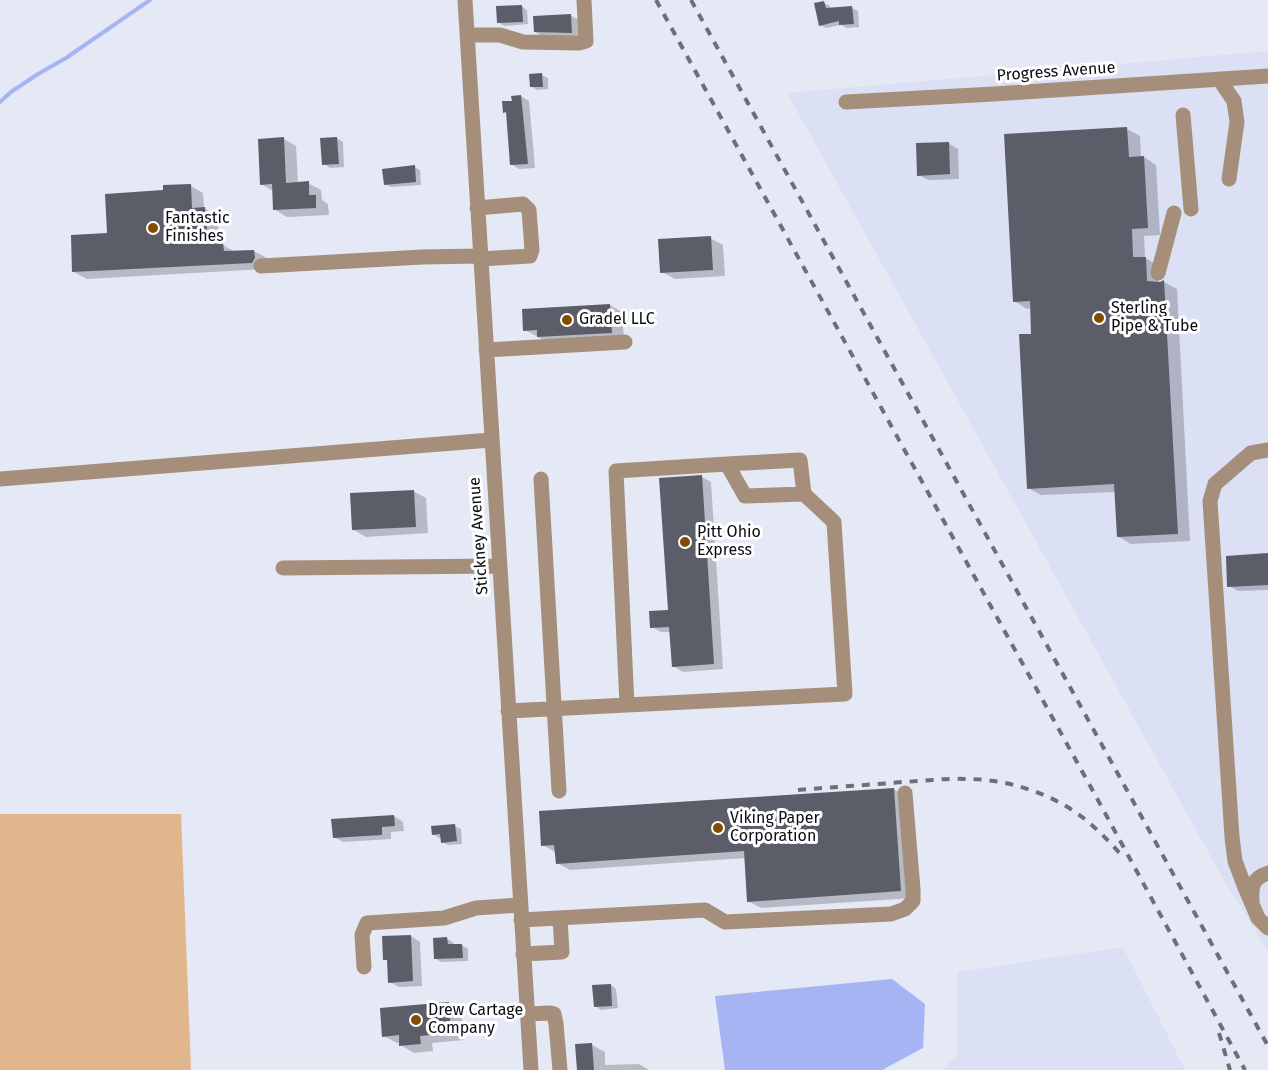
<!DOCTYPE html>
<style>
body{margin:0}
canvas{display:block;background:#e5e8f5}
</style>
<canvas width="1268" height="1070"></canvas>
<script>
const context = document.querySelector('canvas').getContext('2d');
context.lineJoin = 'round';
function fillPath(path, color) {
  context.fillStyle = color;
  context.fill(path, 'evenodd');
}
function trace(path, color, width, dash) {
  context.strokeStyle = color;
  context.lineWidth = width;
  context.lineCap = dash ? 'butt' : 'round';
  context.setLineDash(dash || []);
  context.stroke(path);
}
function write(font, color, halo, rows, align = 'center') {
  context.font = font + ' "Fira Sans",sans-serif';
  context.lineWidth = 6;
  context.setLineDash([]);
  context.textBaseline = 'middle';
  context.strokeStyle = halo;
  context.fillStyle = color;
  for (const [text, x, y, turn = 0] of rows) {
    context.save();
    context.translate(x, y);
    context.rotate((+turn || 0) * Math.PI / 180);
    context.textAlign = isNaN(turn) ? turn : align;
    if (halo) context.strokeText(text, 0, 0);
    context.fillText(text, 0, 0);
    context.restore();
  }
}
fillPath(new Path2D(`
 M1268,51V951L1225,882L787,93Z
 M1123,947L1185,1070H943L958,1053V972Z`), '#dbe0f5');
fillPath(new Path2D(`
 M0,814H181L191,1070H0Z`), '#e2b68d');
fillPath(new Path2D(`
 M892,979L925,1004L923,1048L882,1070H725L715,996Z`), '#a7b4f3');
fillPath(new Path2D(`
 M824,3L830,6L831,9L852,8L858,11L859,27L847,28L841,25L826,28L820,25Z
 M521,6L527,10L528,24L504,26L498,22Z
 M570,15L580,21L581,38L544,37L535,32Z
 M542,75L548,78V89L537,90L531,86Z
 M521,96L529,101L535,168L519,169L511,164L508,114L504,112Z
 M1127,129L1140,136L1141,158L1144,157L1156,165L1160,235L1144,236L1145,258L1158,265L1159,284L1164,282L1177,289L1190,541L1131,544L1119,537L1116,492L1041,495L1028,488L1033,335L1032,308L1027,309L1014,301Z
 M337,138L343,142L344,167L330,168L324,164Z
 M284,139L296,146L298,183H308L321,190L322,200L328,204L329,215L287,217L274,209L273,191L261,184Z
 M948,143L958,149L959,179L928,180L919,175Z
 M414,167L420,170L421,185L391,187L385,184Z
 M191,186L203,193L204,208L217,216L220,245H223L235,252L254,251L267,258L265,269L87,279L74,272L108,234L165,191Z
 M710,238L723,245L725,276L675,279L662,272Z
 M610,305L622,312L624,340L551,344L525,330Z
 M702,477L711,482L723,669L683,672L673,666L671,632H661L652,627L669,611Z
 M413,491L426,498L428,533L366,537L354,530Z
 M1268,555V590L1238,591L1229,586Z
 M894,789L906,797L913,898L761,908L748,901L746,858L570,870L557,863L555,852L543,845Z
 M394,816L403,822L404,831L391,832V839L343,842L334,837Z
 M455,826L461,829L462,844L448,845L442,842V837L439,838L433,834Z
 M411,936L420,942L422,986L399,987L390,982L389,961L385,959Z
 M447,939L453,942V946L462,945L468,949V961L441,962L435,958Z
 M611,985L616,989L618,1008L601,1010L595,1006Z
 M448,1003L461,1010L464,1040L432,1043L433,1051L414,1053L401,1045V1043H397L384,1036Z
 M592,1045L605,1052V1065L639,1064L649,1070H578Z`), '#0003');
trace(new Path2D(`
 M0,102L11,92L38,74L66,58L150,0`), '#a7b4f3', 4);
fillPath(new Path2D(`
 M824,1L826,8L852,6L854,24L839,25V21L819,26L814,3Z
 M522,5L523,22L497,23L496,6Z
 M571,14L572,33L534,32L533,16Z
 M542,73L543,87H530L529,74Z
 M521,95L528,164L510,165L506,112L503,113L502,101H512L511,96Z
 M1127,127L1129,157L1144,156L1148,228L1132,229L1133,257H1146L1147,281L1160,282L1164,280L1178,534L1117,537L1114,484L1027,489L1019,334H1031L1030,301L1013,302L1004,134Z
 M284,137L286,183L309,181V195H316V208L273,210L272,184L260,185L258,139Z
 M337,137L339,164L322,165L320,138Z
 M949,142L950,174L917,176L916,143Z
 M415,165L416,182L384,185L382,169Z
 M191,184L192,208L205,207L208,244L223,243L224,251L254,250L255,258L252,263L72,272L71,235L107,233L105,194L163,190V185Z
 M711,236L713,270L660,273L658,239Z
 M610,304L612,333L537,337V330L523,331L522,309Z
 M702,475L714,664L672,667L669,627L650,628L649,611L668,610L659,478Z
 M414,490L416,527L352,530L350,493Z
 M1268,553V585L1227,587L1226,556Z
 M894,788L901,891L747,902L744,851L556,864L554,845L541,846L539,811Z
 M394,815L395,826L382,827V835L333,838L331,819Z
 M455,824L457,841L441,843L440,834L432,835L431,826Z
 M411,935L413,981L388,983L387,960H383L382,936Z
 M447,937L448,944H462L463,958L434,959L433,938Z
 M611,984L612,1006L594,1007L592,985Z
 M449,1002L451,1033L420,1036L421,1044L399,1046V1035L382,1037L380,1008Z
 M592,1043L594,1070H577L575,1044Z`), '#5b5e69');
trace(new Path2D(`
 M465,0L531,1070
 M467,35H500L523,42L579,43L586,41L584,0
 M1219,79L1234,101L1237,122L1229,179
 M846,102L994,94L1268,76
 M1183,115L1191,209
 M477,208L523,204L529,210L532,250L530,256L480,259
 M261,266L422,257L480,256
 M1158,273L1174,213
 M486,350L625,342
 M1268,450L1251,453L1215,484L1210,501L1232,837L1235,861L1244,885L1258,918L1268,928
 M727,464L800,460L804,494
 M0,479L491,440
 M541,479L559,791
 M283,568L499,566
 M508,711L845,694L834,522L804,494L745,496L727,464L616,471L627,705
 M1252,901C1251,886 1253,878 1268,873
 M521,920L705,910L725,922L891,914L905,909L913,901V889L905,793
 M523,954L562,952L560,918
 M364,967L362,935L367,923L444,918L476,908L520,905
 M527,1014L550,1013L554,1014L556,1024L560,1070`), '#a68f7a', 15);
trace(new Path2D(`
 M656,0L1099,802L1245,1070
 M691,0L1268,1046
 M798,790C833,787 868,785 903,782C924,781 946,778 967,779C1008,779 1054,794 1086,820C1099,831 1111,843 1122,856
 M1219,1033L1230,1070`), '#6d6f77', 4, [8, 8]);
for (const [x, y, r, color] of [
 [153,228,6,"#854c00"],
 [1099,318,6,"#854c00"],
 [567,320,6,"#854c00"],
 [685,542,6,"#854c00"],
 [718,828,6,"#854c00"],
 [416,1020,6,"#854c00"]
]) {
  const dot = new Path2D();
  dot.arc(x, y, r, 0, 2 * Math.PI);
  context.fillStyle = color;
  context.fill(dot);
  trace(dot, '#fff', 2);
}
write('16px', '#0b0c10', '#fff', [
 ["Progress Avenue",1056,72,-4],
 ["Stickney Avenue",479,536,-94]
]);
write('16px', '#0b0c10', '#fff', [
 ["Fantastic",165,219],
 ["Finishes",165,237],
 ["Sterling",1111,309],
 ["Pipe & Tube",1111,327],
 ["Gradel LLC",579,320],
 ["Pitt Ohio",697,533],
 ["Express",697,551],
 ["Viking Paper",730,819],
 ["Corporation",730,837],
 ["Drew Cartage",428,1011],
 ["Company",428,1029]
], 'left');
</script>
